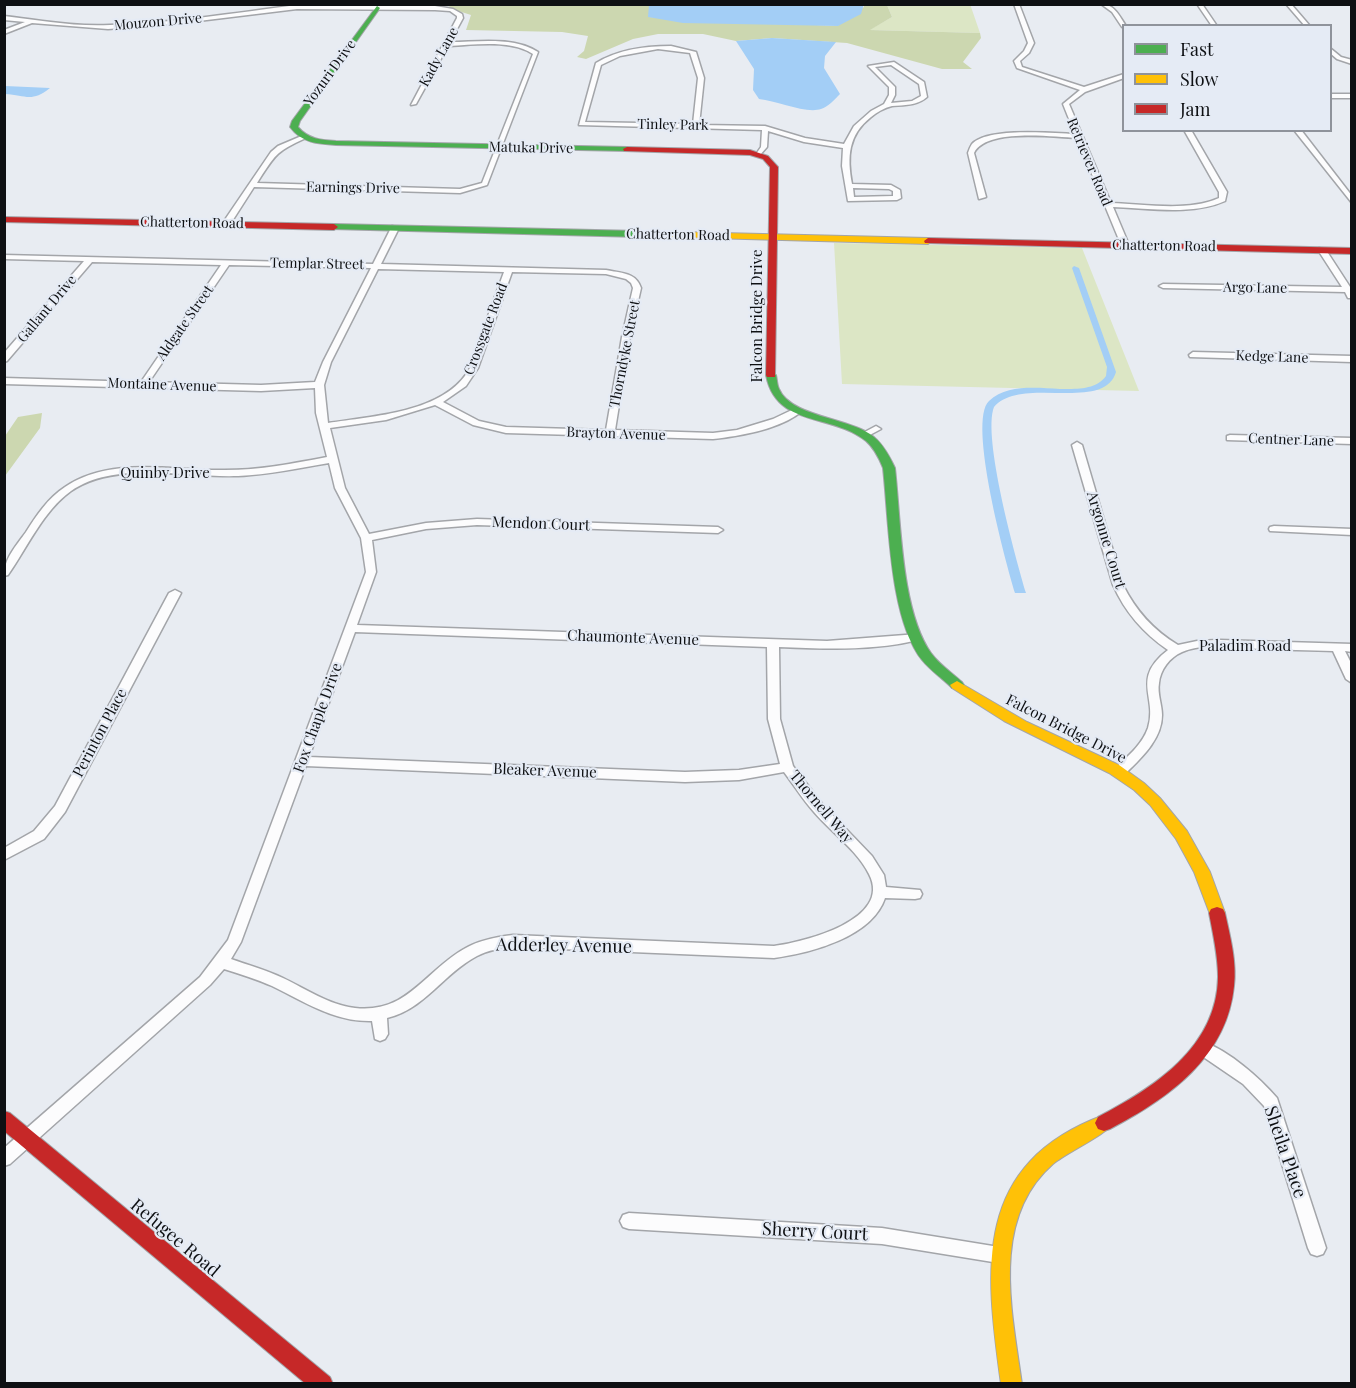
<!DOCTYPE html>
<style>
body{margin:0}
#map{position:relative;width:1356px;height:1388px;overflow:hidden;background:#e8ecf2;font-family:"Playfair Display",serif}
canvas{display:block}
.frame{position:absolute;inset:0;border:6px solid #0e1013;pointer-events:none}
.legend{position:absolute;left:1122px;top:24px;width:210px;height:108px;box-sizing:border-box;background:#e5ebf5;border:2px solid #8f939b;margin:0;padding:8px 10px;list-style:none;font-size:18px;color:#0e1013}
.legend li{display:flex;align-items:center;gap:12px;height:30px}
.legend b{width:30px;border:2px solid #8f939b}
</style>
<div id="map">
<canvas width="1356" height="1388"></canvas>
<div class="frame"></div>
<ul class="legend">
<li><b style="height:8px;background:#4caf50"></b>Fast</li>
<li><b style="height:8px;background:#ffc107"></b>Slow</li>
<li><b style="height:8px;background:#c62828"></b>Jam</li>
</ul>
</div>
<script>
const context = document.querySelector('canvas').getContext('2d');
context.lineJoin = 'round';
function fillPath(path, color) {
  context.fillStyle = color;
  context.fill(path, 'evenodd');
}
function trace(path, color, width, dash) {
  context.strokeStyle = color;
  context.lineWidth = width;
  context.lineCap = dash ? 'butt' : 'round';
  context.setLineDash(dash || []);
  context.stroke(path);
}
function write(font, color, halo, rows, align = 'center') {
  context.font = font + ' "Playfair Display",serif';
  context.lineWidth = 4.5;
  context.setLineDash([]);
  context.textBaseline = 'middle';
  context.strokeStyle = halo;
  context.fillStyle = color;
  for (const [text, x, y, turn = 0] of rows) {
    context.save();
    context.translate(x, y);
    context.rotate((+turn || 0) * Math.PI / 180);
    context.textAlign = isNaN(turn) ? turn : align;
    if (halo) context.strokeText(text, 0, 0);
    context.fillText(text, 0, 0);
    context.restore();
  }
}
fillPath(new Path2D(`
 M970,4L980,33L869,30L892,17L887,5Z
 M834,243L1082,248L1139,391L842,384Z`), '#dce6c5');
fillPath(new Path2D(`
 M450,4H649V17L837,26L864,7V5H887L892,17L870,30L980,33L981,38L963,62L972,69H942L847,43L772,38L736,41L703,34H658L633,39L586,59L577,57L584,51L588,36L562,32L466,30L471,15L449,8Z
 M42,413L40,428L5,476V436L18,417Z`), '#ccd7b0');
fillPath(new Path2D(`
 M649,5L864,4L861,14L838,26L683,23L648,17Z
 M772,38L836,42L825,56L824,68L840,94C835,99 828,107 821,109C806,114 778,101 759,99L753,90L754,69L736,41Z
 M5,86L50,88C31,103 26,95 5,94Z
 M1074,266L1079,268L1116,372C1104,413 1021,375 994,407C982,437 1016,559 1026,593H1015C1006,563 967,421 989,401C1007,384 1037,388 1060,389C1076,389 1096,390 1106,376L1107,367L1072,268Z`), '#a3cef6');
const street = new Path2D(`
 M1014,4H1019L1034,43L1029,53L1020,61L1022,67L1084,87L1124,74V78L1085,92L1069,104L1111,203C1145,204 1187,212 1219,198V192L1184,130H1191L1227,192L1225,201C1191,216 1149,208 1113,207L1129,245L1122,247L1077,138C1052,137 987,128 974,153L986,197L979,199L968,153C969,150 970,147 972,144C987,127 1053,133 1075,134L1063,104L1080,90L1017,68L1014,61L1024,51L1028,43Z
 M1101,4C1114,4 1119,15 1126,26L1122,27L1112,12Z
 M1197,4H1202L1217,26H1212Z
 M1286,4H1291L1310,26H1305Z
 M297,5L435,6L453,9L462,14L463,18L450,42C478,42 513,36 538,52L487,185L460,193L254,187L229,226L222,224L271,152L278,146L304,135L307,137L306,138C275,152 275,155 257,183L460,189L482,183L533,54C510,39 474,45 448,46L416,104L411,105L457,18V16L450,11L435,10L297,9L174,24L108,29L32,23L4,34V30L25,22L4,20V16C39,20 75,27 110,25C172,23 235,13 297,5Z
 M671,46L696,52L704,78L699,125L765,126L805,138L844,144L854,126L871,111L884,104L889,95V87L868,66L894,62L924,82L927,97C917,106 904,105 892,106C884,108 877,112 871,117C848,135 847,157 852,184L891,185L900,190L901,198L897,200L848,201L842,166L843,148L804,142L768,131L767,147L759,156L756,154L761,147L762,130L579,125L596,63C619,49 645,46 671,46ZM658,49L690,53L698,78L693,124L585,122L601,65L620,56ZM891,65L919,84L921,96L912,101L891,103L895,95V87L875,67ZM853,188L889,189L893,191V196L854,197Z
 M1330,48L1341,57L1352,60V64L1337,59L1330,53Z
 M1330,94H1352V98H1330Z
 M1294,130H1301L1352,196V203Z
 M392,226L399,228L381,264L606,270C620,273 636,272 641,288L630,337L615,430L713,433L737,430L773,419L794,409H800L802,411C781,429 740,436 713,439L506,433L473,425L435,405L386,420L330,428L345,488L369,534L426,523L477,519L718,527L723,530L718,533L477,525L426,529L372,540L376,572L357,625L827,641L918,634L920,637L918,640C873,651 825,649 779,647L780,719L793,766L823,805L872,856L884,875L886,887L920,890L922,894L920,898L915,899L885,898C872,937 811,953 774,958L513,947C501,948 488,950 477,956C444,973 425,1009 387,1018L388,1034L385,1039L380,1041L375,1039L372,1021C334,1022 305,1002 272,986C256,979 240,974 224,969L210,985L10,1164L4,1166V1148L200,977L228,940L366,572L361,538L335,488L329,463C299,468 268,475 238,476C186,478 116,460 71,491C43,511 27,548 8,575L4,576C4,559 16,546 26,532C36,516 48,498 65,487C109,457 168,470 218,470C255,471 291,464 327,457L316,413L315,388L261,391L4,384V378L141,382L221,265L92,262L7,361L4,362V353L84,261L4,259V255L373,264ZM229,265L371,268L323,362L315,382L261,385L149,382ZM378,269L504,272C496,294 488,315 481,337C477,347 475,358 470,368C446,413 372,416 328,423L324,385L331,362ZM512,272L606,274L626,279L631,283L633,288L622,337L606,430L506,427L479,421L443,402L466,386L478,368ZM355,632L767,647L768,719L780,764L739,770L685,772L309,757ZM306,766L685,782L739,780L784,772C794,785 803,800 814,812C831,832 857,850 869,874C893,920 804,942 774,946L513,935C496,937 479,940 464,949C425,971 407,1014 355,1008C329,1005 306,989 283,978C266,970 248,965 231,959L241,942Z
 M1319,248L1326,250L1352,290V298H1348L1345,292L1163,288L1159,286L1163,284L1342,287L1318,250Z
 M1193,352L1352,356V362L1190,357L1189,355Z
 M876,426L881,429L866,437L861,434Z
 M1230,435L1352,438V444L1227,440V436Z
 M1077,442L1082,445L1123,585C1136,611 1153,630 1178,645L1197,641L1219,640L1352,644V652L1345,651L1352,665V683L1346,679L1333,651C1309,650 1284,650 1260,649C1235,648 1206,642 1182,652C1170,657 1160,670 1159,683C1157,694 1162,704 1162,715C1162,740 1140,759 1124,775H1114L1113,772L1114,769C1127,757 1142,745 1148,728C1158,697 1130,679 1168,650C1143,633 1125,612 1113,585L1072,445Z
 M1274,526L1352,529V535L1270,531L1269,529L1270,527Z
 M175,590L181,593L65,812L44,839L4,860V848L34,831L55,806L169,593Z
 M1204,1042C1230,1052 1259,1077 1277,1098L1326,1248L1323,1254L1317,1256L1311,1254L1308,1248L1264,1106L1243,1084L1199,1054L1196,1049L1199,1044Z
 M629,1213L882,1228L999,1247L1005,1249L1008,1255L1005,1261L999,1263L882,1244L629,1229L623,1227L620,1221L623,1215Z`);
const fast = new Path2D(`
 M377,6L380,8L300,121L298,127C308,139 321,140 336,141L627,147L631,149L627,151L336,145C318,144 302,143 290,127L292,121Z
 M334,224L639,231L643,234L639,237L331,229L330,227Z
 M771,372L776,375C777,379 777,385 779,389C790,416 847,418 870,434C882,442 889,455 895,468C901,521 901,610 931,653C939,664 952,673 962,682L964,685L962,688H952C943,679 930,670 922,660C889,618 889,521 883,468C879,458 874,448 866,441C832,413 776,428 766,375Z`);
const slow = new Path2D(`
 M639,231L928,238L932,241L928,244L636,236L635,234Z
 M957,681L1027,722L1119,765L1144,783L1160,798L1187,831L1210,872L1225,913L1223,917L1217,919L1211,917L1194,872L1176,839L1150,805L1134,790L1109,773L1004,721L952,688L950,685Z
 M1104,1115L1110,1117L1113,1123C1109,1133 1066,1153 1053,1164C990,1219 1012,1311 1022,1384H1001C985,1268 972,1164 1104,1115Z`);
const jam = new Path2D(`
 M627,147L750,150L768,156L778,167L775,377H767L766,375L770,167L763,159L750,155L624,151L623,149Z
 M4,217L334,224L338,227L334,230L4,222Z
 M928,238L1352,248V254L925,243L924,241Z
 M1217,907L1223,909L1225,913C1230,936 1237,962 1234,986C1227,1057 1169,1098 1110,1129L1104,1131L1098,1129L1095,1123L1098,1117C1153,1088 1217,1048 1218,977C1218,956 1213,934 1209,913L1211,909Z
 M4,1111L10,1113L330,1377L333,1384H306L4,1131Z`);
trace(street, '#a3a5a9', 3);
trace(fast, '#a3a5a9', 2);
trace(slow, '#a3a5a9', 2);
trace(jam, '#a3a5a9', 2);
fillPath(street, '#fcfcfd');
fillPath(fast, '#4caf50');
fillPath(slow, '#ffc107');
fillPath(jam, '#c62828');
write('14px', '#0e1013', '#e5ebf5', [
 ["Mouzon Drive",158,22,-5],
 ["Kady Lane",439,57,-61],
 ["Yozuri Drive",330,73,-54],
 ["Tinley Park",673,125,1],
 ["Matuka Drive",531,148,1],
 ["Retriever Road",1089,162,67],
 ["Earnings Drive",353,188,1],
 ["Chatterton Road",192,223,1],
 ["Chatterton Road",678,235,1],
 ["Chatterton Road",1164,246,1],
 ["Templar Street",317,264,1],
 ["Argo Lane",1255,288,1],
 ["Gallant Drive",47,309,-50],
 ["Aldgate Street",185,323,-55],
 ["Crossgate Road",486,329,-69],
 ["Thorndyke Street",625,354,-79],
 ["Kedge Lane",1272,357,2],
 ["Montaine Avenue",162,385,2],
 ["Brayton Avenue",616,434,2],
 ["Centner Lane",1291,440,2]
]);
write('15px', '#0e1013', '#e5ebf5', [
 ["Falcon Bridge Drive",757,316,-90],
 ["Quinby Drive",165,473],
 ["Mendon Court",541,524,2],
 ["Argonne Court",1106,540,73],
 ["Chaumonte Avenue",633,638,2],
 ["Paladim Road",1245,646],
 ["Fox Chaple Drive",318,718,-70],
 ["Falcon Bridge Drive",1066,729,27],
 ["Perinton Place",100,733,-62],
 ["Bleaker Avenue",545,771,2],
 ["Thornell Way",821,807,50]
]);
write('18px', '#0e1013', '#e5ebf5', [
 ["Adderley Avenue",564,946,1],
 ["Sheila Place",1285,1152,71],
 ["Sherry Court",815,1232,3],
 ["Refugee Road",175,1238,40]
]);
</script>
